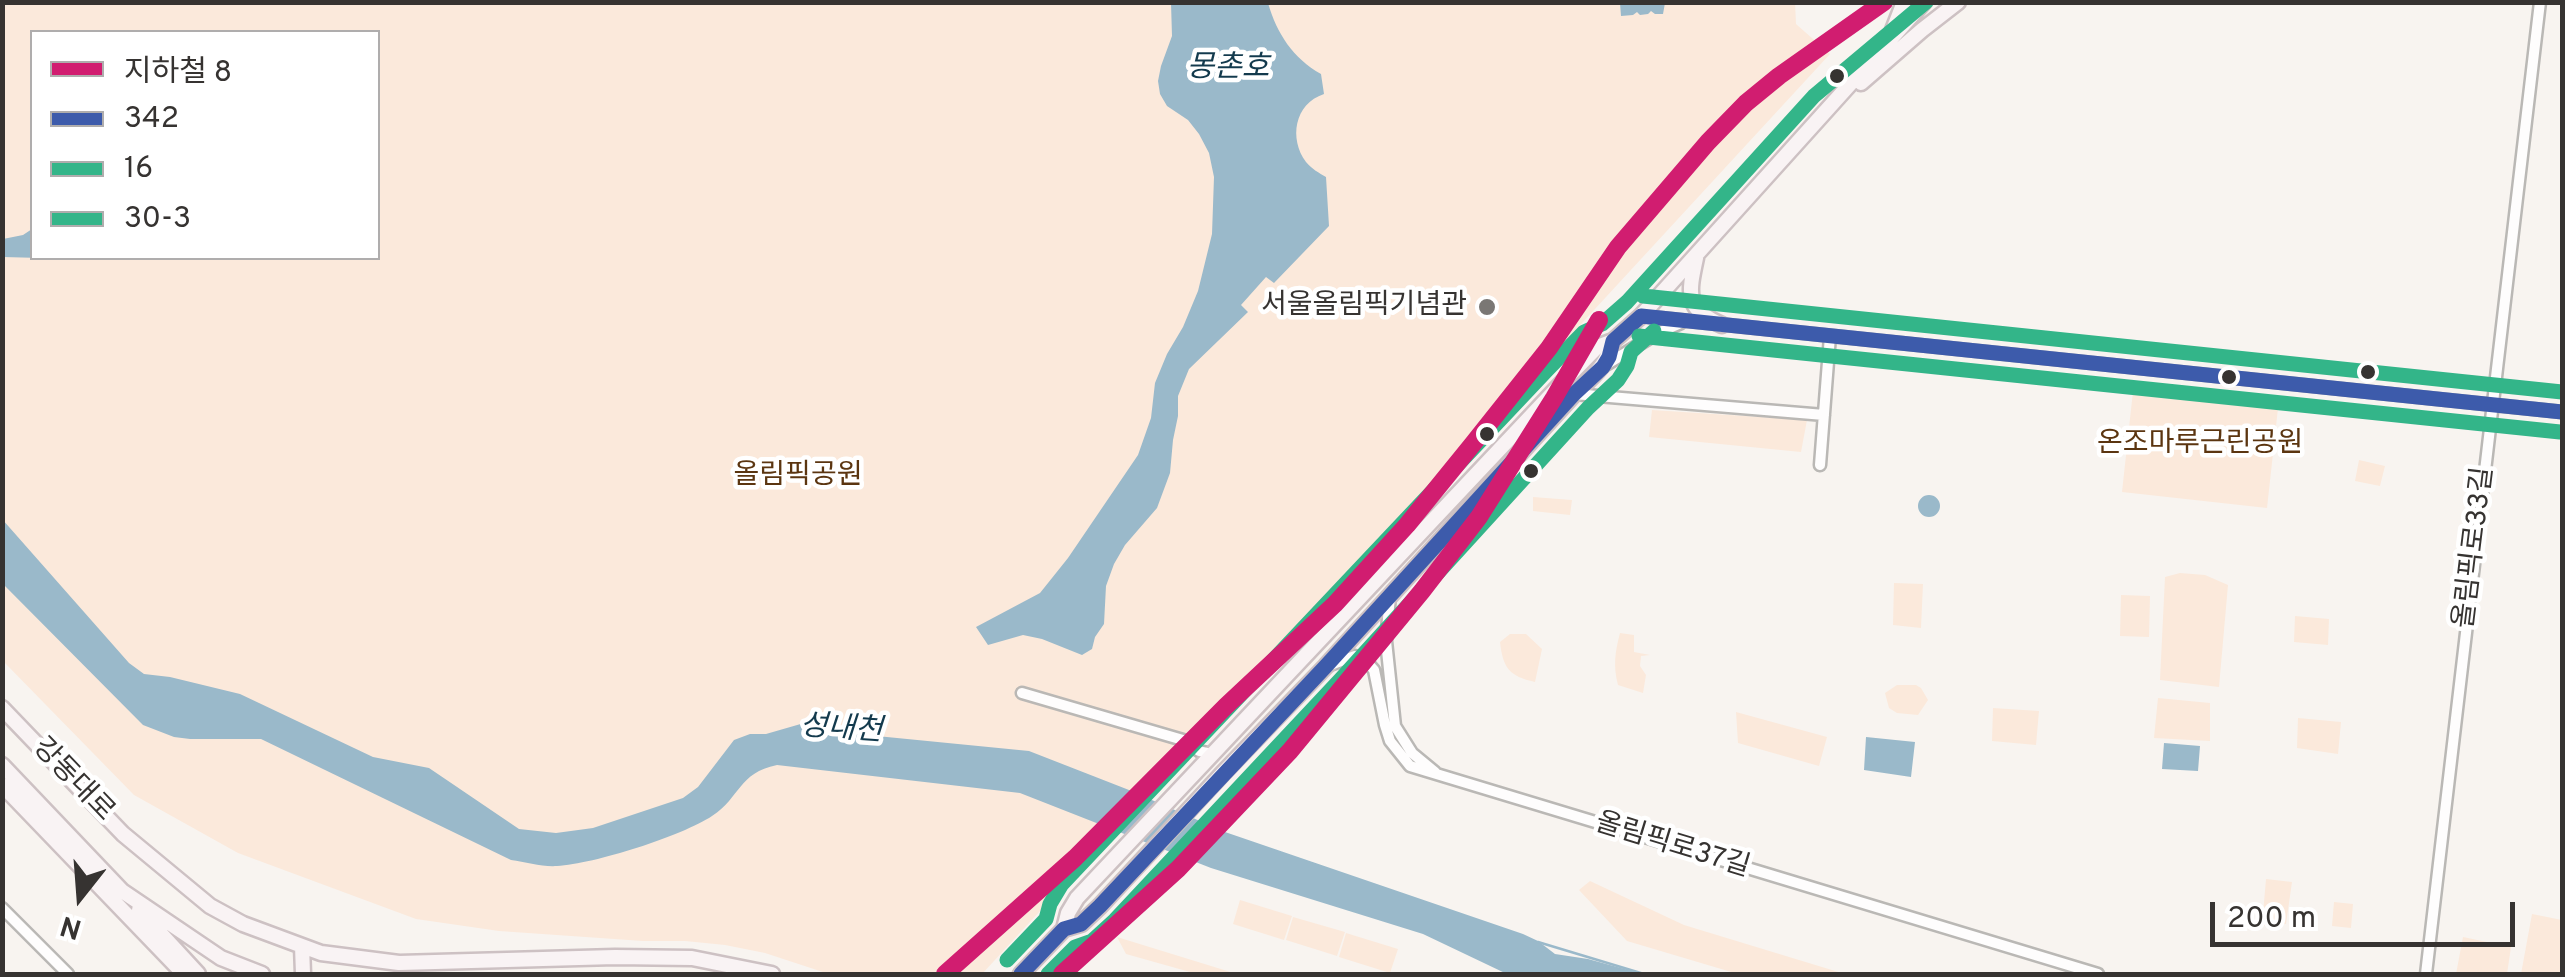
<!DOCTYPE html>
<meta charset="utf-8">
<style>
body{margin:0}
#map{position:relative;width:2565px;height:977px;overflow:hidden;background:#f8f4f0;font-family:Overpass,"Noto Sans KR",sans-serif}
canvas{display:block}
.frame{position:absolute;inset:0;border:5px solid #363331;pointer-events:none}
.legend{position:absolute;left:30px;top:30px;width:350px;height:230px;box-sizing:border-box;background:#fff;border:2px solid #afadad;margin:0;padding:12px 18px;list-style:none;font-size:30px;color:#363331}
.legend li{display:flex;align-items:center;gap:20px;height:50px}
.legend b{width:50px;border:2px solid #afadad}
.north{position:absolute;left:30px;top:847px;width:100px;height:100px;-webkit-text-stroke:8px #fff;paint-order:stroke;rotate:197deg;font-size:28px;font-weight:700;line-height:40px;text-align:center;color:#363331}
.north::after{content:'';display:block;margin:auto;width:35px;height:45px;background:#363331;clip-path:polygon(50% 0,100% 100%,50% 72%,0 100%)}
.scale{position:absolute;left:2210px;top:902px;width:305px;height:45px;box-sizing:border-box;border:5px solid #363331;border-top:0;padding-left:12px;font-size:30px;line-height:35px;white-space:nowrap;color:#363331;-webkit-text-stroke:8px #fff;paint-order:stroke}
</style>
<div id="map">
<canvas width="2565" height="977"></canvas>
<div class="frame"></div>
<ul class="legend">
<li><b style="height:12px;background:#d11d70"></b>지하철 8</li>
<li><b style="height:12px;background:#3d5bab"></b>342</li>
<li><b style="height:12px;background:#33b589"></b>16</li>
<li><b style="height:12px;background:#33b589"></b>30-3</li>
</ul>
<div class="north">N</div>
<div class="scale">200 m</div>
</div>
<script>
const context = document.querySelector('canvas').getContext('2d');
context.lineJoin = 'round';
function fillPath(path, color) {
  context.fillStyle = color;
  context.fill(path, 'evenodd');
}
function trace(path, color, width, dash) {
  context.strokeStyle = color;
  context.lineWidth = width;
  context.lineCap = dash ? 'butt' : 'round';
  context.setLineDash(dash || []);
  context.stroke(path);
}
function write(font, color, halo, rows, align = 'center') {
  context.font = font + ' Overpass,"Noto Sans KR",sans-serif';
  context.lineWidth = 9;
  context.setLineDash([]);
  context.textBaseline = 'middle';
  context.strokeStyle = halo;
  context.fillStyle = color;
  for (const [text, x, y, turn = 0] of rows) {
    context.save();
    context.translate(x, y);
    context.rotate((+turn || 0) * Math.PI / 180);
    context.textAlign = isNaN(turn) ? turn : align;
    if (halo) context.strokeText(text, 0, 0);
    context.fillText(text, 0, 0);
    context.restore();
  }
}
fillPath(new Path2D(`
 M1795,2L1796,24L1830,54L982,974H829L765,953L725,945L685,941H643L499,931L416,919L238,853L134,795L3,661V3ZM32,32H378V258H32Z
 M2134,382L2279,399L2267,508L2122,492Z
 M1652,410L1807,420L1801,452L1649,437Z
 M2359,460L2385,466L2380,486L2355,481Z
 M1533,497L1572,500L1570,515L1533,511Z
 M2180,573L2205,575L2228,585L2219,687L2160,680L2165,577Z
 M1894,583L1923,584L1921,628L1893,625Z
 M2121,595L2150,596L2149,637L2120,636Z
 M2295,616L2329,619L2328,645L2294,642Z
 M1620,633L1634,635V652L1650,655L1641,656L1640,666L1646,675L1643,693L1618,685C1613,666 1615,652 1620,633Z
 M1510,634H1526L1542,649L1535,682C1509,676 1503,668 1500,642Z
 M1897,685H1916L1921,688L1928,700L1918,715L1897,713L1889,708L1885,693Z
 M2158,698L2210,703V741L2154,738Z
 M1993,708L2039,711L2036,745L1992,741Z
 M1736,712L1827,737L1819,766L1738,743Z
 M2298,718L2341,722L2338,754L2297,748Z
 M2266,879L2292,882L2286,924L2262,926Z
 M1590,881L1684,925L1845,974H1738L1627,941L1579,890Z
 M1240,900L1292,916L1284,940L1233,924Z
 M2334,902L2353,904L2351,928L2332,926Z
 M2532,914L2562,920V974H2521Z
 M1293,917L1345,932L1337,956L1286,940Z
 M1346,933L1398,949L1390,973L1339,957Z
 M1117,937L1237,974H1197L1126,954Z
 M2463,937L2511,947L2507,974H2456Z`), '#fbe9db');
fillPath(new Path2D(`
 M1171,3H1268C1277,34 1293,58 1321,74L1324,94C1294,104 1289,139 1306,162C1312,169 1319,173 1326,177L1329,226L1274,283L1266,277L1241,305L1248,312L1189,369L1178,396V416L1173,440L1170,473L1157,508L1125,545L1114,564L1106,586L1104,624L1095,637L1092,649L1082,655L1042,639L1023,635L988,645L976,627L1040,593L1068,558L1138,455L1151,418L1155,383L1167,354L1183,327L1198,291L1212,234L1214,177L1209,153L1199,134L1188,120L1167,106L1160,94L1158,81L1161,66L1172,36Z
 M1620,3H1665L1663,14H1655L1651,11L1648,14L1640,15L1637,12L1633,15L1621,16Z
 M32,229V258H41L3,257V239L23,235Z
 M1918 506a11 11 0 1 1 22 0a11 11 0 1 1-22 0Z
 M2,519L129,663L144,674L170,677L240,694L373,757L429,768L519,829L556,833L593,828L683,798L698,787L734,740L750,734H766L811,721L836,732L1029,751L1129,790L1225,832L1523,934L1538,941L1555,954L1588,959L1643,974H1507L1423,934L1211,868L1020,793L777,765C738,773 741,797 712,816C682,836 594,864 557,866C542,867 526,862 511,860L261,739H190L174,737L143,725L3,584Z
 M1866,737L1915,742L1911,777L1864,770Z
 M2164,743L2200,746L2198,771L2162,769Z`), '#9ab9ca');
trace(new Path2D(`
 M1538,942L1644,974`), '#9ab9ca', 2.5);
const minor = new Path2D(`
 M1641,316L2562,412
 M1604,366L1658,333L1681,323
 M1574,394L1824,415
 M1820,465L1830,336
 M1390,596L1386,641L1395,726L1412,753L1435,772
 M1330,665L1355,656L1366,661L1374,670L1385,725L1390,741L1410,766L2098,974
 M1022,693L1183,740L1199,751L1212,754
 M2,908L68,974
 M2426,974L2540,2`);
const major = new Path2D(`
 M1893,30L1904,2
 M1861,83L1922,30L1958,2
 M1696,258C1688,295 1685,309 1722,325
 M2,708L123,834L210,906L243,924L321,953L399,963L615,957L692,958L772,974
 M2,765L122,891L221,958L262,974
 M2,785L184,974
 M139,910L198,974
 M1064,929L1068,913L1077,898L1561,384L1597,347L1613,341L1641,316L1924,2
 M302,946L303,974
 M1021,974L1064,929L1081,924L1100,906L1224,772L1326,666L1574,394C1593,376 1606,367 1613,341`);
trace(minor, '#bab8b5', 15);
trace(major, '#cdc1c3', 19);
trace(minor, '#fefdfd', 10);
trace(major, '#f9f3f4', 14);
trace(new Path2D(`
 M1641,316L2562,412
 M1021,974L1064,929L1081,924L1100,906L1326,666L1574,394L1603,367L1609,357L1613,341L1641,316`), '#3d5bab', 15);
trace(new Path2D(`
 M1639,336L2560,432
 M1048,974L1075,947L1092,941L1115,920L1341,679L1588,408L1618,380L1627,366L1631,352L1654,331`), '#33b589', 15);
trace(new Path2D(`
 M1643,296L2562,392
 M1007,960L1046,919L1050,904L1062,884L1547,370L1584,332L1602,324L1627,302L1814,96L1926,2`), '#33b589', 15);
trace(new Path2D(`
 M945,974L1075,858L1226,706L1335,604L1407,525L1472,445L1549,348L1618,247L1708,142L1746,103L1779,76L1884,2
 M1062,974L1178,869L1290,751L1422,591L1479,517L1554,398L1599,320`), '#d11d70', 18);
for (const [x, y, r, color] of [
 [1837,76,9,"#363331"],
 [1487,307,10,"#7a7774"],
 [2368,372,9,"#363331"],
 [2229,377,9,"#363331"],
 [1487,434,9,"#363331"],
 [1531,471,9,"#363331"]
]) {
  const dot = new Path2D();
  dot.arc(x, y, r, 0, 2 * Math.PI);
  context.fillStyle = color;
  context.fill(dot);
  trace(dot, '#fff', 4);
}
write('28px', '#363331', '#fff', [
 ["서울올림픽기념관",1467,307]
], 'right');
write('28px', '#5b3510', '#fff', [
 ["온조마루근린공원",2200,445],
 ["올림픽공원",798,477]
]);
write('28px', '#363331', '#fff', [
 ["올림픽로33길",2476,548,-83],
 ["강동대로",72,781,46],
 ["올림픽로37길",1672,847,17]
]);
write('italic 30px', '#133a4d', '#fff', [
 ["몽촌호",1228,70],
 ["성내천",841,731,4]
]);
</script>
